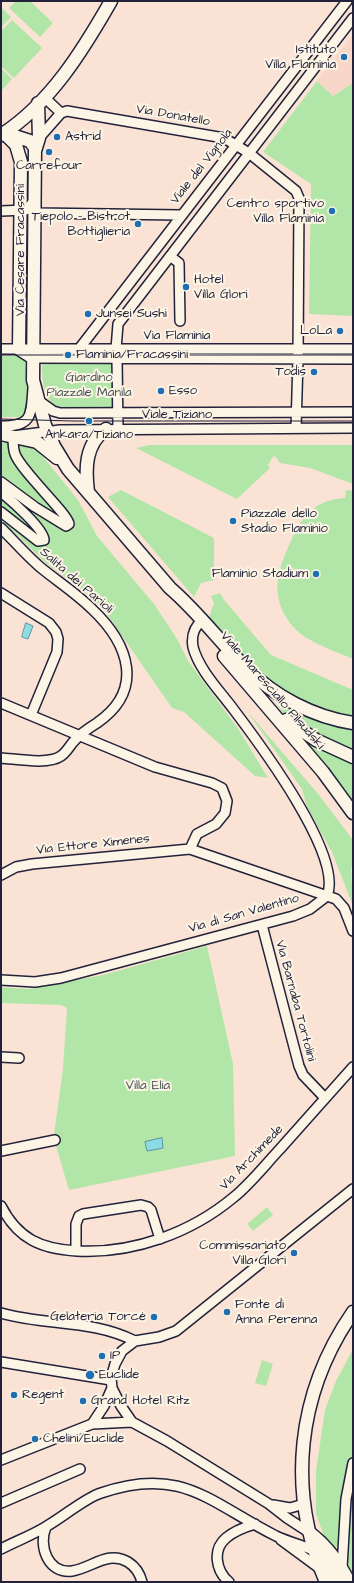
<!DOCTYPE html>
<meta charset="utf-8">
<style>
body{margin:0}
#map{position:relative;width:354px;height:1583px;overflow:hidden;background:#fae3d4;font-family:"Architects Daughter",sans-serif}
canvas{display:block}
.frame{position:absolute;inset:0;border:2px solid #22223b;pointer-events:none}
</style>
<div id="map">
<canvas width="354" height="1583"></canvas>
<div class="frame"></div>
</div>
<script>
const context = document.querySelector('canvas').getContext('2d');
context.lineJoin = 'round';
function fillPath(path, color) {
  context.fillStyle = color;
  context.fill(path, 'evenodd');
}
function trace(path, color, width, dash) {
  context.strokeStyle = color;
  context.lineWidth = width;
  context.lineCap = dash ? 'butt' : 'round';
  context.setLineDash(dash || []);
  context.stroke(path);
}
function write(font, color, halo, rows, align = 'center') {
  context.font = font + ' "Architects Daughter",sans-serif';
  context.lineWidth = 4;
  context.setLineDash([]);
  context.textBaseline = 'middle';
  context.strokeStyle = halo;
  context.fillStyle = color;
  for (const [text, x, y, turn = 0] of rows) {
    context.save();
    context.translate(x, y);
    context.rotate((+turn || 0) * Math.PI / 180);
    context.textAlign = isNaN(turn) ? turn : align;
    if (halo) context.strokeText(text, 0, 0);
    context.fillText(text, 0, 0);
    context.restore();
  }
}
fillPath(new Path2D(`
 M353,34V83L333,96L317,81Z`), '#f8d7c8');
fillPath(new Path2D(`
 M16,1H30L53,23L40,37L9,8Z
 M1,7L11,17L1,27Z
 M12,20L42,48L14,78L1,66V31Z
 M1,68L12,79L1,91Z
 M317,81L333,96L353,83V316L309,314L311,184L263,152Z
 M1,356H17L25,361C27,374 31,407 22,417H1Z
 M42,362H112L113,410L61,408C42,403 42,378 42,362Z
 M1,443H15L36,448L78,500L97,536L154,604L177,639L188,661L239,730L268,778L255,776L184,712L172,708L107,614L93,598L47,564L13,531L1,541Z
 M149,445H353V484L310,468L280,463L274,455L268,465L270,468L237,499L136,448Z
 M121,490L214,538V580L201,583L194,597L108,497Z
 M346,490L353,491V659C333,650 304,642 290,623C270,595 277,572 290,543C301,518 315,499 345,498Z
 M220,593L224,600L271,655L353,690V808L311,749L209,617L214,603L211,596Z
 M247,711L319,795L353,840V868H351L353,906L332,852L307,807L302,789Z
 M207,946L233,1064L235,1156L69,1190L56,1146L59,1144L57,1134L54,1135L63,1069L67,1008L61,1005L1,1003V987L28,989L103,975Z
 M267,1207L273,1215L253,1231L247,1224Z
 M353,1349V1582L350,1575L346,1550L342,1547L331,1546L324,1536L316,1514V1471L325,1410L336,1381Z
 M262,1360L273,1364L266,1386L255,1383Z`), '#b2e6a8');
const water = new Path2D(`
 M26,623L33,626L28,639L22,637Z
 M162,1138L163,1148L147,1151L145,1142Z`);
fillPath(water, '#8bdce3');
trace(water, '#6192a0', 1);
const minor = new Path2D(`
 M44,97L61,113
 M61,113L67,111L224,138L249,153L296,191L299,198L298,359L296,428
 M39,138L61,113
 M1,211L26,210L35,200
 M36,213L181,215
 M170,256L179,263L180,321
 M1,349H353
 M79,349L347,1
 M116,349L118,324L353,18
 M33,358L353,359
 M117,359L118,429
 M39,401L53,411L60,413L353,412
 M1,426C32,426 31,417 33,388
 M1,482L35,507L66,526L69,524C69,515 21,471 15,454C13,449 13,442 13,436L60,430L353,428
 M1,492C11,500 44,529 44,540L38,541L1,512
 M1,528C14,541 26,555 40,567C57,581 76,593 92,609C129,644 145,690 97,723C89,728 81,733 75,740C70,745 67,752 61,756C48,765 17,759 1,758
 M1,593L49,623L56,632L58,639L57,652L31,715
 M1,703L155,767L212,783L222,788L227,801L225,813L216,824L197,834L190,849
 M1,875L16,867L32,864L190,849L336,899L344,908L353,931
 M262,925L299,1066L303,1075L325,1098
 M1,980L35,982L61,978L293,916L310,909L327,896C344,856 259,743 234,710C220,691 199,670 193,647C191,635 194,627 203,620
 M1,1057L19,1058
 M1,1151L55,1140
 M1,1206C18,1239 41,1249 77,1251C133,1254 191,1233 234,1197C251,1183 265,1165 280,1149C304,1122 329,1094 353,1067
 M76,1251V1224L79,1216L83,1214L141,1205L148,1207L151,1210L160,1239
 M1,1313C46,1326 92,1319 135,1341
 M1,1362L111,1380
 M92,1424L104,1406L112,1388
 M1,1460L92,1424L132,1422
 M1,1503L80,1469
 M273,1505L290,1508L304,1504
 M46,1527C38,1546 48,1574 72,1571C92,1568 108,1550 128,1562C136,1567 140,1574 142,1582
 M310,1533L287,1518L269,1504L167,1441L132,1422L121,1406L112,1388L111,1378L115,1364L122,1351L135,1341L159,1337L176,1331L353,1189
 M281,1540L319,1568
 M1,1549C16,1541 33,1535 47,1526C63,1517 85,1498 101,1493C182,1465 210,1503 276,1536C289,1542 304,1546 318,1552
 M342,1568L346,1499L353,1463
 M229,1582C216,1571 212,1550 226,1538C234,1531 245,1527 255,1524`);
const major = new Path2D(`
 M5,133L30,141L35,148L33,380L45,425L54,446L68,469L170,588C198,612 220,642 246,668C274,696 313,717 353,723
 M5,134L16,145L21,162L19,349L33,358
 M1,135C50,104 83,50 111,1
 M35,151L39,138L38,103
 M1,434L37,442L57,458
 M88,492C85,469 85,444 106,429
 M224,656L323,772L353,813
 M286,720L316,740L353,757
 M310,1533C328,1547 339,1562 349,1582
 M317,1545L338,1582
 M326,1582C286,1491 297,1393 353,1312`);
trace(minor, '#22223b', 12);
trace(major, '#22223b', 15);
trace(minor, '#fcf5e5', 9);
trace(major, '#fcf5e5', 12);
trace(new Path2D(`
 M1,355H353
 M1,419L73,421H353`), '#22223b', 1);
for (const [x, y, r, color] of [
 [344,57,4,"#1f6fb2"],
 [57,137,4,"#1f6fb2"],
 [49,152,4,"#1f6fb2"],
 [332,211,4,"#1f6fb2"],
 [138,224,4,"#1f6fb2"],
 [186,287,4,"#1f6fb2"],
 [88,314,4,"#1f6fb2"],
 [340,331,4,"#1f6fb2"],
 [68,355,4,"#1f6fb2"],
 [314,372,4,"#1f6fb2"],
 [161,391,4,"#1f6fb2"],
 [89,421,4,"#1f6fb2"],
 [233,521,4,"#1f6fb2"],
 [316,574,4,"#1f6fb2"],
 [294,1253,4,"#1f6fb2"],
 [227,1312,4,"#1f6fb2"],
 [154,1317,4,"#1f6fb2"],
 [102,1356,4,"#1f6fb2"],
 [90,1375,5,"#1f6fb2"],
 [14,1395,4,"#1f6fb2"],
 [83,1401,4,"#1f6fb2"],
 [35,1439,4,"#1f6fb2"]
]) {
  const dot = new Path2D();
  dot.arc(x, y, r, 0, 2 * Math.PI);
  context.fillStyle = color;
  context.fill(dot);
  trace(dot, '#fcf5e5', 1.5);
}
write('13px', '#22223b', '#fcf5e5', [
 ["Istituto",336,50,"right"],
 ["Villa Flaminia",336,65,"right"],
 ["Astrid",65,137],
 ["Carrefour",49,166,"center"],
 ["Centro sportivo",324,204,"right"],
 ["Villa Flaminia",324,219,"right"],
 ["Tiepolo - Bistrot",130,217,"right"],
 ["Bottiglieria",130,232,"right"],
 ["Hotel",194,280],
 ["Villa Glori",194,295],
 ["Junsei Sushi",96,314],
 ["LoLa",332,331,"right"],
 ["Flaminia/Fracassini",76,355],
 ["Todis",306,372,"right"],
 ["Esso",169,391],
 ["Ankara/Tiziano",89,435,"center"],
 ["Piazzale dello",241,514],
 ["Stadio Flaminio",241,529],
 ["Flaminio Stadium",308,574,"right"],
 ["Commissariato",286,1246,"right"],
 ["Villa Glori",286,1261,"right"],
 ["Fonte di",235,1305],
 ["Anna Perenna",235,1320],
 ["Gelateria Torcè",146,1317,"right"],
 ["IP",110,1356],
 ["Euclide",99,1375],
 ["Regent",22,1395],
 ["Grand Hotel Ritz",91,1401],
 ["Chelini/Euclide",43,1439]
], 'left');
write('13px', '#22223b', '#fcf5e5', [
 ["Via Donatello",173,116,10],
 ["Viale del Vignola",202,167,-52],
 ["Via Cesare Fracassini",21,250,-90],
 ["Via Flaminia",177,336],
 ["Viale Tiziano",177,415],
 ["Salita dei Parioli",76,581,41],
 ["Viale Maresciallo Pilsudski",272,691,49],
 ["Via Ettore Ximenes",93,845,-6],
 ["Via di San Valentino",244,914,-16],
 ["Via Barnaba Tortolini",295,1001,75],
 ["Via Archimede",252,1158,-46]
]);
write('13px', '#465356', '#fcf5e5', [
 ["Giardino",89,378],
 ["Piazzale Manila",89,393],
 ["Villa Elia",148,1086]
]);
</script>
